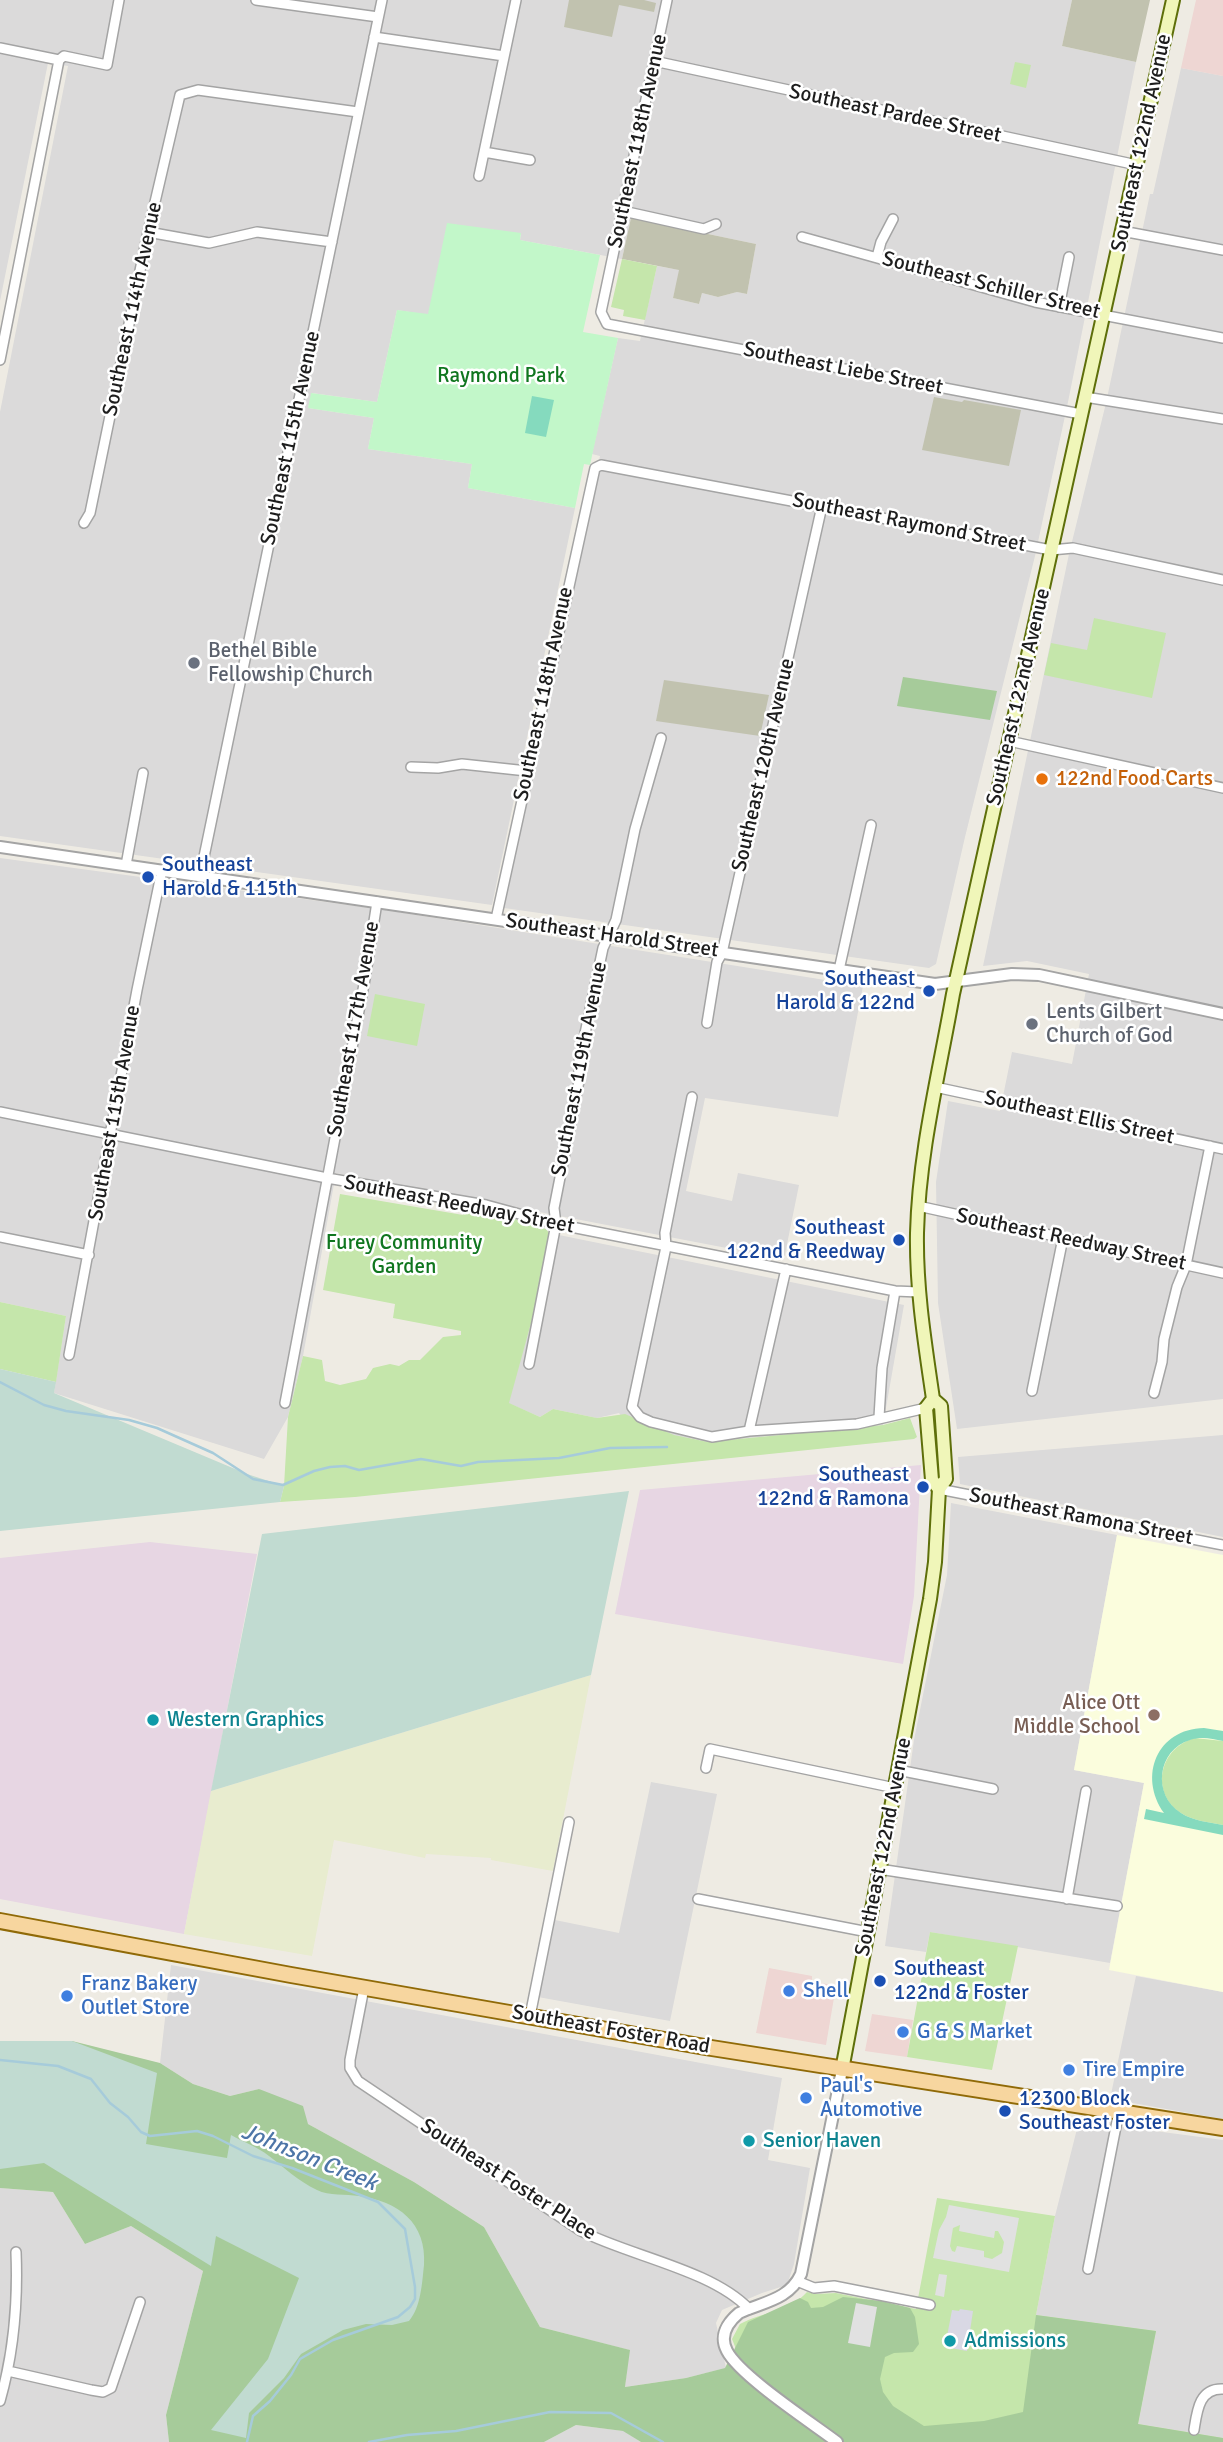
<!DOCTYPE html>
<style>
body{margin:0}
canvas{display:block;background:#eeebe3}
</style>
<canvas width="1223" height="2442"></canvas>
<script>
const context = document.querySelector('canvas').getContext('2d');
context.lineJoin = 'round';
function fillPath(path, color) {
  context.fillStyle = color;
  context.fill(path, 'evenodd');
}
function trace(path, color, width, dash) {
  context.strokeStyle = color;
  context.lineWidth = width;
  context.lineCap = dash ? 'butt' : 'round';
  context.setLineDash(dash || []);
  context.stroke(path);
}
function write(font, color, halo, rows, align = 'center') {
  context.font = font + ' Signika,sans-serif';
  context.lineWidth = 5;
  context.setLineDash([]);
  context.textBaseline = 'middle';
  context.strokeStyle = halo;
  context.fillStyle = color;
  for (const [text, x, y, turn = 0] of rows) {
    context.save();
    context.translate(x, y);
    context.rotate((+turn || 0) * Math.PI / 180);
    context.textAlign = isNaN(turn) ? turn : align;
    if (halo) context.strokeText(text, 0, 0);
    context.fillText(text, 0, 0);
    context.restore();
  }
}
fillPath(new Path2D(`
 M0,0H1072L1062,46L1136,62L1068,402L1035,556L965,837L936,964L929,968L504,908L600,456L592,454L618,338L640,341L657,266L680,270L673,298L699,304L702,293L718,297L737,292L747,294L756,244L631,218L622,259L520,240L521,234L428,315L397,310L377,402L312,393L308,408L374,418L368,449L472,464L468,488L575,508L492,905L0,836V412L68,66L48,63L0,301Z
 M1181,68L1223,76V1399L957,1429L938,1303L936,1182L948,1101L1000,1111L1012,1052L1072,1064L1089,974L1027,961L983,966L1069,554L1106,403L1150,194H1153Z
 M0,858L385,910L863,986L838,1117L705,1098L686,1191L732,1201L738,1173L799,1185L784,1259L336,1173L303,1356L288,1417L264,1459L54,1393L66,1316L0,1302Z
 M549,1233L904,1305L883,1425L708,1442L630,1427L619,1413L597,1418L553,1409L540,1417L508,1403L536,1305Z
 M1223,1435V1537L960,1484L958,1457Z
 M951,1503L1117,1535L1074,1770L1144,1783L1110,1963L930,1932L926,1952L885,1946L914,1740L947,1575Z
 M651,1782L717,1794L670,2021L538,1997L555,1920L619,1933Z
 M171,1965L782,2078L768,2160L810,2168L794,2264L787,2285L762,2293L722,2310L716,2323L726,2368L686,2378L625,2387L629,2350L540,2327L484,2227L414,2182L308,2124L259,2089L230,2096L193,2084L160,2063Z
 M1136,1976L1223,1992V2119L1110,2099Z
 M1079,2121L1223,2140V2438L1138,2424L1156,2331L1036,2315L1055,2216Z
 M0,2188L53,2192L85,2244L131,2226L203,2271L166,2415L169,2442H0Z
 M576,2425L624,2431L641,2442H544Z`), '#dbdada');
fillPath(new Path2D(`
 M1196,0H1223V76L1181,68Z
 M769,1968L812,1976V1981L836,1986L826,2045L756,2033Z
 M872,2014L913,2020L907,2057L865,2051Z`), '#eed6d3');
fillPath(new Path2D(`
 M921,1465L914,1596L903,1664L615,1614L640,1490Z
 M150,1542L257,1554L184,1934L0,1899V1558Z`), '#e7d6e3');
fillPath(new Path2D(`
 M1117,1535L1223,1555V1992L1109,1970L1144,1783L1074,1770Z`), '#fbfddd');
fillPath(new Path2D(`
 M569,0H644L656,3L654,12L619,5L612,37L564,27Z
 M1072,0H1150L1136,62L1062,46Z
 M631,218L756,244L747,294L737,292L718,297L702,293L699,304L673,298L679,270L622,259Z
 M934,397L962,402L964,400L1021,410L1009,466L922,450Z
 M664,680L769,695L760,736L656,721Z`), '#c1c2af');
fillPath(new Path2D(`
 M591,1675L553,1871L491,1860V1858L426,1854L425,1858L334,1840L312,1956L184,1934L211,1791Z`), '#e8eccf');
fillPath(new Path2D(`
 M1015,62L1031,65L1026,88L1010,84Z
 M622,259L657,266L645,320L623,316L624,310L611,307Z
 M1094,618L1166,633L1152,698L1044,675L1051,643L1087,650Z
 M375,994L425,1004L417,1046L367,1036Z
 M340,1194L463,1215L466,1208L499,1214L546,1229L549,1233L536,1305L509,1403L540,1417L553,1409L597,1418L625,1414L674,1435L708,1442L883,1425L910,1418L917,1437L914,1439L355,1497L280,1502L284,1486L288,1417L303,1356L322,1360L325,1381L340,1385L366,1379L373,1368L390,1364L399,1366L409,1360H420L443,1337L461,1335V1331L393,1318L395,1304L323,1290Z
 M0,1302L66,1316L56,1382L0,1369Z
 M1195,1738L1223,1741V1825C1209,1822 1193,1821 1181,1813C1149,1792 1160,1747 1195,1738Z
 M930,1932L1018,1946L992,2070L907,2057Z
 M937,2198L1055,2216L1036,2315L1156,2331L1138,2424L1223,2438V2442H857L738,2354L732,2339L740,2324C762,2312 789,2312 807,2292L816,2294L836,2293L916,2309Z`), '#c5e6ab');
fillPath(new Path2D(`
 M903,677L997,691L990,720L897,706Z
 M0,2041H72L160,2063L193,2084L230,2096L259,2089L303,2106L308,2124L414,2182L484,2227L540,2327L630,2350L625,2387L686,2378L725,2368L748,2322L800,2298L808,2302L811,2308L823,2307L843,2297L882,2301L910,2308L915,2317L919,2344L913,2352L894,2353L885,2357L880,2379L883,2392L893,2406L924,2426L984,2421L1023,2412L1036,2315L1156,2331L1138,2424L1223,2438V2442H641L623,2431L576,2425L544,2442H169L166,2415L203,2271L131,2226L85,2244L53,2192L0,2188Z`), '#a6cb9a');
fillPath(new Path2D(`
 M0,1369L56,1382L54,1393L247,1474L284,1486L280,1502L0,1531Z
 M629,1491L591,1675L211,1791L262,1534Z
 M0,2041H72L157,2073L146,2144L227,2158L231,2135C243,2142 258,2147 269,2156C285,2168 298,2181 317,2190C329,2196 346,2194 359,2196C398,2201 427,2223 424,2265C422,2283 421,2307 409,2321L392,2325L366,2324L343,2330L301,2354L284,2378L249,2413L246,2438L211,2430L268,2359L299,2278L216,2236L211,2266L44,2163L0,2169Z`), '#c1dbd1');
fillPath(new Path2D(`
 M447,223L521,233L520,240L600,255L583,332L618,338L590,465L584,464L575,508L468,488L472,464L368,449L374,418L308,408L311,393L377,402L397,310L428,314Z`), '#c2f7c9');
fillPath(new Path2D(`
 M532,396L554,400L546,437L525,433Z
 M1204,1728L1223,1731V1741C1212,1739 1202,1736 1190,1740C1157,1750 1152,1795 1181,1813C1193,1821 1209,1822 1223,1825V1835L1144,1819L1146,1809L1164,1813C1138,1776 1157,1729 1204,1728Z`), '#85dabe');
fillPath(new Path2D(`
 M949,2205L1019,2218L1009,2272L933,2258L939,2230L946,2217ZM960,2225L959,2231L994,2238L995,2231H998L1004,2242L1002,2253L992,2259L984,2257V2251L957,2246L955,2252L952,2251L950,2246L953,2228Z
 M939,2274L947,2275L944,2297L935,2295Z
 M856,2303L877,2307L870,2347L848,2343Z`), '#e1e1e1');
fillPath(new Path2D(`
 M960,2309L973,2311L967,2351L945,2347L952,2310L959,2311Z`), '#d9d8e4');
trace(new Path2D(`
 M0,1382L44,1405L66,1411L129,1420L157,1428L213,1453L253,1479L283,1485L314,1471L330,1467L345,1466L359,1470L421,1459L461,1466L478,1462L559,1458L610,1448L667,1447
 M0,2060L58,2066L91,2079L110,2103L128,2117L141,2132L150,2136L197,2131L213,2136L253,2156L292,2168L378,2202L405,2229L415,2287V2299L410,2307L398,2317L333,2340L300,2359L291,2375L270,2401L253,2416L247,2442
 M369,2442L407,2435L456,2431L550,2412L611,2413L663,2442`), '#a6cbda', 2.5);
const minor = new Path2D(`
 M256,0L378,17
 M667,0L601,312L607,324L1081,414
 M374,37L504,56
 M0,48L59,60L64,56L107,65L119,0
 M654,61L1137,165
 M484,152L530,160
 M479,176L516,0
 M623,211L704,229L716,224
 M1122,231L1223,250
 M148,232L209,243L257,232L332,242
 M802,237L1035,302L1223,338
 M877,257L881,242L893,219
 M1059,307L1069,257
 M0,360L59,60
 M1085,397L1223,419
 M84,523L90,513L148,232L180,95L198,90L358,112
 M1009,741L1223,788
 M411,767L438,768L462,764L527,771
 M126,865L143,773
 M200,876L382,0
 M496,919L595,468L601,465L1051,550L1073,548L1223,580
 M839,970L871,825
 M707,1023L717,962L722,953L822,506
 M935,1087L1223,1149
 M692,1097L665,1233L666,1247L632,1407L640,1417L651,1422L712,1437L749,1431L857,1424L926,1408
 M0,1112L327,1178L486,1205L556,1224L895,1291L919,1292
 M918,1206L1223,1273
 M0,1237L89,1255
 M69,1355L137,990L162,870
 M529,1364L556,1224L554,1208L579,1081V1062L603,948L616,920L635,829L661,738
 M1032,1391L1063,1238
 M1154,1393L1162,1362L1164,1339L1177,1287L1186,1265L1210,1146
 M285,1403L365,979L377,902
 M879,1417L882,1368L895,1291
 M749,1431L786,1269
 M939,1489L1223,1545
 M706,1768L710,1749L895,1788
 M898,1770L993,1789
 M879,1869L1117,1906
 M698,1899L868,1932
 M1067,1899L1086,1791
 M364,1988L350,2060V2068L358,2081L581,2231C630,2256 712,2270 749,2309
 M530,2016L569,1822
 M1088,2269L1119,2111
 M797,2281L814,2288L834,2286L930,2305
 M8,2371L91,2390L103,2392L111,2388L140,2302
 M0,2401C14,2352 18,2302 16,2252
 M1194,2430C1197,2411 1199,2388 1223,2389`);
const tertiary = new Path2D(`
 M0,847L935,984L1012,974L1039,975L1223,1014
 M837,2442C812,2423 740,2376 727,2351C719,2336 727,2323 739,2313C763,2302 789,2300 801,2274L842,2070`);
const secondary = new Path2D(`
 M933,1399L926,1408L932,1480L939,1489
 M842,2070L930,1599L935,1562L939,1489L946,1479L941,1406L933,1399C925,1344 916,1289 917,1233C919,1152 939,1074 953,994L1173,0`);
const primary = new Path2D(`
 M0,1921L291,1975L705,2047L1223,2128`);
trace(minor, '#a4a4a4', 12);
trace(tertiary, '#a4a4a4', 14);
trace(secondary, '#5e6f0a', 16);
trace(primary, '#906a07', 18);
trace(minor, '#fff', 9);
trace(tertiary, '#fff', 10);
trace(secondary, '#f0f6b9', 12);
trace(primary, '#f7d69f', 14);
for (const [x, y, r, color] of [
 [194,663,7,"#6b7280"],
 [1042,779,7,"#e8710a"],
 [148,877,7,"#1a4fb4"],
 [929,991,7,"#1a4fb4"],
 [1032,1024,7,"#6b7280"],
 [899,1240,7,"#1a4fb4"],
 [923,1487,7,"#1a4fb4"],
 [1154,1715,7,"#8d6e63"],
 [153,1720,7,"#0f9aa8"],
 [880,1981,7,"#1a4fb4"],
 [789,1991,7,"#3f7fe0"],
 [67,1996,7,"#3f7fe0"],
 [903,2032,7,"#3f7fe0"],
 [1069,2070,7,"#3f7fe0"],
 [806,2098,7,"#3f7fe0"],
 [1005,2111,7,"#1a4fb4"],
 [749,2141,7,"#0f9aa8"],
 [950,2341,7,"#0f9aa8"]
]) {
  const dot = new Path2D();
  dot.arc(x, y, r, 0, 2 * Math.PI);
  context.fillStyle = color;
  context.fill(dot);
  trace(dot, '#fff', 2.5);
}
write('21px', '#1d1d1d', '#fff', [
 ["Southeast Pardee Street",895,114,12],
 ["Southeast 118th Avenue",638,141,-78],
 ["Southeast 122nd Avenue",1142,143,-78],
 ["Southeast Schiller Street",991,286,14],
 ["Southeast 114th Avenue",133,309,-78],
 ["Southeast Liebe Street",843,369,11],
 ["Southeast 115th Avenue",291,438,-78],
 ["Southeast Raymond Street",909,523,11],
 ["Southeast 118th Avenue",544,694,-78],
 ["Southeast 122nd Avenue",1019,697,-77],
 ["Southeast 120th Avenue",764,765,-77],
 ["Southeast Harold Street",612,936,8],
 ["Southeast 117th Avenue",354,1029,-80],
 ["Southeast 119th Avenue",580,1069,-79],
 ["Southeast 115th Avenue",115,1113,-80],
 ["Southeast Ellis Street",1079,1118,12],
 ["Southeast Reedway Street",459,1205,11],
 ["Southeast Reedway Street",1071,1240,12],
 ["Southeast Ramona Street",1081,1517,11],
 ["Southeast 122nd Avenue",884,1847,-79],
 ["Southeast Foster Road",611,2030,10],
 ["Southeast Foster Place",508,2180,33]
]);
write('21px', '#10761f', '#fff', [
 ["Raymond Park",501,376],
 ["Furey Community",404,1243],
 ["Garden",404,1267]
]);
write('21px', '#5b616d', '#fff', [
 ["Bethel Bible",208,651],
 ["Fellowship Church",208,675],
 ["Lents Gilbert",1046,1012],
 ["Church of God",1046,1036]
], 'left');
write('21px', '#c56008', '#fff', [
 ["122nd Food Carts",1056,779]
], 'left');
write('21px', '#164399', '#fff', [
 ["Southeast",162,865],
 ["Harold & 115th",162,889],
 ["Southeast",915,979,"right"],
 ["Harold & 122nd",915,1003,"right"],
 ["Southeast",885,1228,"right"],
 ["122nd & Reedway",885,1252,"right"],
 ["Southeast",909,1475,"right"],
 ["122nd & Ramona",909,1499,"right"],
 ["Southeast",894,1969],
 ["122nd & Foster",894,1993],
 ["12300 Block",1019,2099],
 ["Southeast Foster",1019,2123]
], 'left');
write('21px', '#785e54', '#fff', [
 ["Alice Ott",1140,1703],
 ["Middle School",1140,1727]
], 'right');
write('21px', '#0d838f', '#fff', [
 ["Western Graphics",167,1720],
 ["Senior Haven",763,2141],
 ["Admissions",964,2341]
], 'left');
write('21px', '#366cbe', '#fff', [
 ["Franz Bakery",81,1984],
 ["Outlet Store",81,2008],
 ["Shell",803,1991],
 ["G & S Market",917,2032],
 ["Tire Empire",1083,2070],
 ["Paul's",820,2086],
 ["Automotive",820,2110]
], 'left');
write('italic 23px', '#4e76a8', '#fff', [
 ["Johnson Creek",309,2158,22]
]);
</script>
